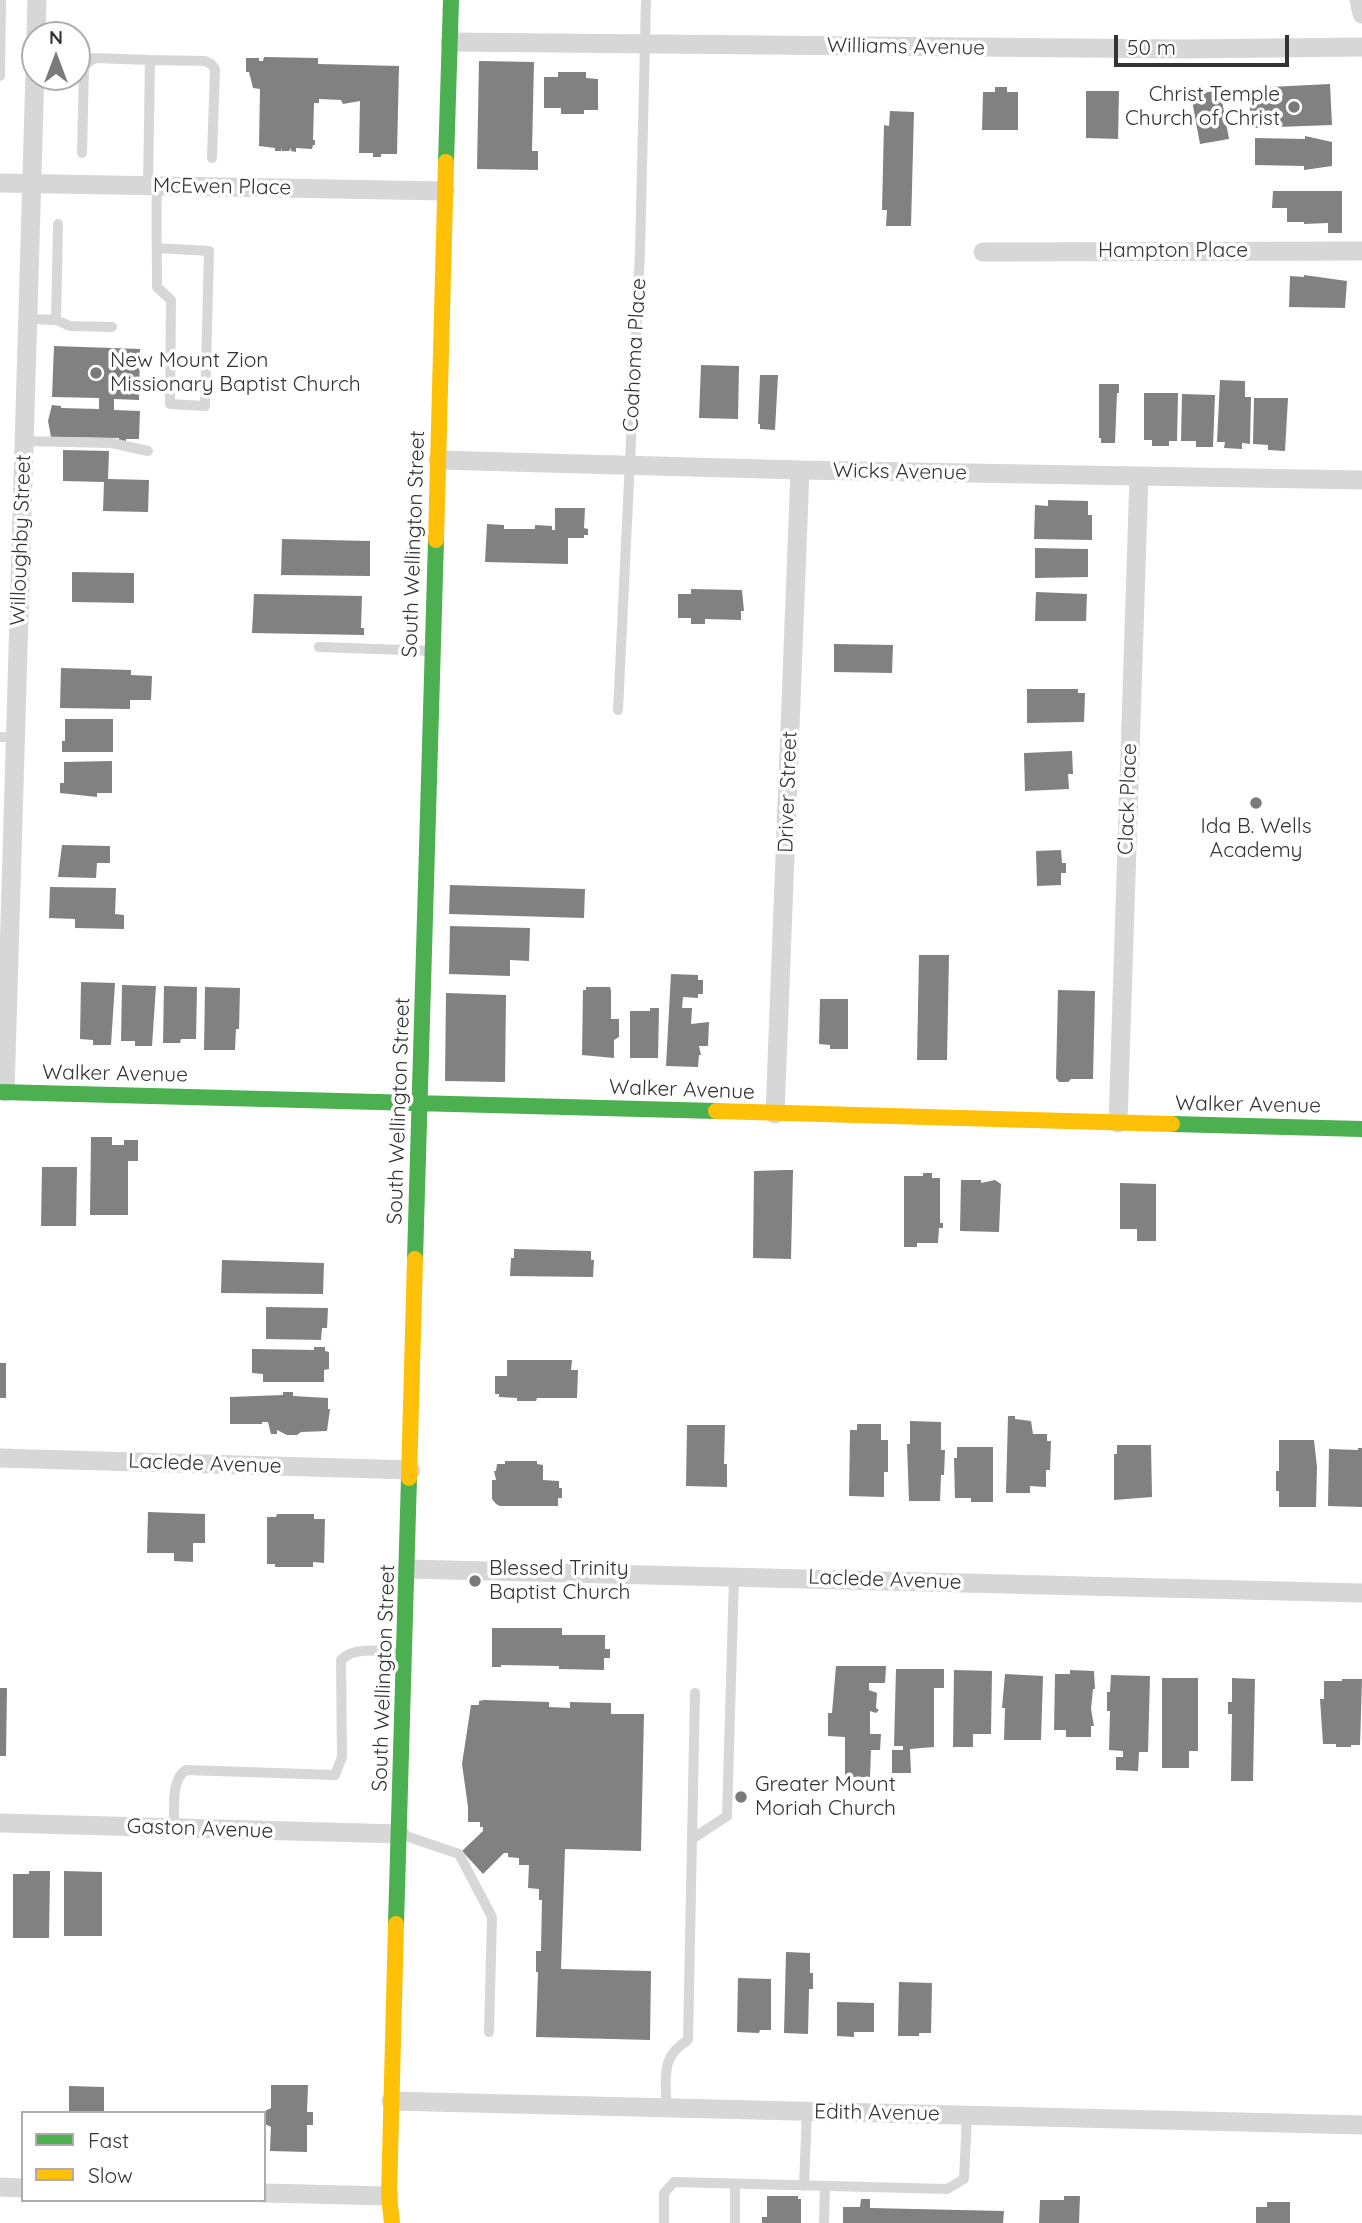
<!DOCTYPE html>
<style>
body{margin:0}
#map{position:relative;width:1362px;height:2223px;overflow:hidden;background:#fff;font-family:Quicksand,sans-serif}
canvas{display:block}
.legend{position:absolute;left:21px;top:2111px;width:245px;height:91px;box-sizing:border-box;background:#fff;border:2px solid #adadad;margin:0;padding:9px 12px;list-style:none;font-size:21px;color:#333}
.legend li{display:flex;align-items:center;gap:14px;height:35px}
.legend b{width:35px;border:2px solid #adadad}
.north{position:absolute;left:21px;top:21px;width:70px;height:70px;box-sizing:border-box;background:#fff;border:2px solid #adadad;border-radius:50%;rotate:0deg;font-size:19px;font-weight:700;line-height:28px;text-align:center;color:#333}
.north::after{content:'';display:block;margin:auto;width:24px;height:32px;background:#7a7a7a;clip-path:polygon(50% 0,100% 100%,50% 72%,0 100%)}
.scale{position:absolute;left:1114px;top:35px;width:175px;height:32px;box-sizing:border-box;border:4px solid #333;border-top:0;padding-left:9px;font-size:21px;line-height:24px;white-space:nowrap;color:#333;-webkit-text-stroke:5px #fff;paint-order:stroke}
</style>
<div id="map">
<canvas width="1362" height="2223"></canvas>
<ul class="legend">
<li><b style="height:9px;background:#4caf50"></b>Fast</li>
<li><b style="height:9px;background:#ffc107"></b>Slow</li>
</ul>
<div class="north">N</div>
<div class="scale">50 m</div>
</div>
<script>
const context = document.querySelector('canvas').getContext('2d');
context.lineJoin = 'round';
function fillPath(path, color) {
  context.fillStyle = color;
  context.fill(path, 'evenodd');
}
function trace(path, color, width, dash) {
  context.strokeStyle = color;
  context.lineWidth = width;
  context.lineCap = dash ? 'butt' : 'round';
  context.setLineDash(dash || []);
  context.stroke(path);
}
function write(font, color, halo, rows, align = 'center') {
  context.font = font + ' Quicksand,sans-serif';
  context.lineWidth = 7;
  context.setLineDash([]);
  context.textBaseline = 'middle';
  context.strokeStyle = halo;
  context.fillStyle = color;
  for (const [text, x, y, turn = 0] of rows) {
    context.save();
    context.translate(x, y);
    context.rotate((+turn || 0) * Math.PI / 180);
    context.textAlign = isNaN(turn) ? turn : align;
    if (halo) context.strokeText(text, 0, 0);
    context.fillText(text, 0, 0);
    context.restore();
  }
}
fillPath(new Path2D(`
 M264,57L318,58V64L399,66L397,154H381V157H373V153H359L360,101L343,104L341,100L319,99V103H314L313,140H315V145H313L312,149L296,148V152L291,151V148L289,151H282L281,148V151H275V148L259,146L260,89L253,88L249,72H246V58H259V61H263Z
 M479,61L534,62L532,151H538V170L477,169Z
 M558,72H586V78L598,79V110H584V114H561V108H544V77H558Z
 M1330,84L1332,125L1251,128L1249,88Z
 M995,87H1007V92H1018V130H982L983,92H995Z
 M1220,90L1229,139L1200,144L1191,95Z
 M1086,91H1119L1118,139L1086,138Z
 M890,111L914,112L911,226H886L887,210H882L884,125L889,126Z
 M1305,136L1332,142V166L1304,170V166L1255,165V138L1305,139Z
 M1273,191H1342V233H1328V223L1304,224V222H1287V208H1272Z
 M1304,275L1347,281L1345,308L1289,307L1290,276L1304,277Z
 M54,346L140,349L139,400L114,399V410L140,411L139,439H126V442H119V438L51,437L48,421L52,405L61,406V408L99,409V398L52,397Z
 M701,365L739,366L738,419L699,418Z
 M760,375H778L775,430L760,429V424H758Z
 M1220,380L1245,381V397H1251L1250,444L1242,443V449L1224,448L1225,442H1217Z
 M1099,384H1119V393H1117L1115,443H1101V438H1099Z
 M1144,393H1178L1177,441H1169V446H1152V440H1144Z
 M1182,394L1215,395L1213,447H1196V441H1181Z
 M1254,398H1288L1285,451L1268,450V445L1253,444Z
 M63,450L109,451L108,479L149,480L148,512L103,511L104,482L63,481Z
 M1048,500L1088,501V515H1092V540L1034,539L1035,505L1048,506Z
 M555,508H585L584,528L588,529V535H584V538H568V564L485,562L487,524L504,525V529H535V525L552,526V530H555Z
 M282,539L370,541V576L281,575Z
 M1035,548L1088,549V577L1035,578Z
 M72,572L134,573V603L72,602Z
 M691,589L742,590L744,611H741V620L705,619V624H691V618H678V594H691Z
 M1036,592L1087,594L1086,621H1035Z
 M254,594L362,596L361,628H364V635L252,633Z
 M834,644L893,645L892,673L834,672Z
 M61,668L131,670V675L152,676L151,700H130V709L60,708Z
 M1027,689H1078V693H1085L1084,722L1027,723Z
 M65,719H113V752H62V741H65Z
 M1072,751L1073,774H1068L1069,789L1025,791L1024,753Z
 M112,761V793H97V797L60,793V783H64V762Z
 M62,845L110,846V863H97L96,878L58,877Z
 M1061,850L1062,863H1066V873H1061V885L1037,886L1036,851Z
 M450,885L585,889L584,918L449,914Z
 M50,887L116,888L115,914L124,915V929L75,928V919L49,918Z
 M450,926L530,928L529,961L510,960V976L449,974Z
 M919,955H949L947,1060H917Z
 M671,974L698,975V980H703V994H698V998L683,997L682,1008H692L691,1024L709,1022L708,1046H699L701,1055H699L698,1067L666,1066Z
 M81,982L115,983L111,1045H93V1040L80,1039Z
 M122,985L156,986L152,1046H135V1041H121Z
 M164,986L197,987L196,1039H181L180,1043H163Z
 M205,987L240,988L239,1029H236L235,1050H204Z
 M586,987H610L611,991V1019H619V1037L614,1040V1058L582,1055L583,990H586Z
 M1058,990L1095,991L1093,1079H1071L1068,1082H1059L1056,1078Z
 M446,993L506,995L505,1082L445,1081Z
 M820,999H848V1049H830V1045L819,1044Z
 M650,1008H659L658,1058H630V1011H650Z
 M91,1137H112V1145H124V1140H138V1161H128V1215H90Z
 M42,1167H77L76,1226H41Z
 M785,1170H793L791,1259L753,1258L754,1171Z
 M923,1173H932V1178H940V1223H943V1228H939L938,1243H917V1247H904V1176H923Z
 M961,1180H981V1183L995,1180L1001,1184L999,1232L960,1231Z
 M1120,1183L1156,1184V1241H1137V1229H1120Z
 M514,1249L591,1251V1260H594L593,1277L510,1276L511,1258H514Z
 M222,1260L324,1263L323,1294L221,1293Z
 M266,1307L328,1308L327,1328H322L321,1340L266,1339Z
 M314,1347H325V1351L329,1352V1369L324,1370V1382H263V1374L252,1373V1349L314,1350Z
 M507,1360H572L571,1370H578L577,1398H537L536,1401H517V1398L499,1397V1394H495V1376H507Z
 M0,1363H6V1398H0Z
 M283,1392H293V1396L328,1398V1409H330L327,1431L301,1432L297,1435H287L277,1430V1434H271L268,1422H262V1424H230V1397L283,1395Z
 M1008,1416H1015V1419L1031,1421L1033,1434H1047V1441H1051L1050,1470H1046V1487L1030,1486V1493H1006Z
 M910,1421L941,1422V1450H945L944,1475H941L940,1501H909L907,1444H910Z
 M857,1424H881V1440H888V1472H884V1497L849,1496L850,1430H857Z
 M687,1425H725L724,1464H727V1487L686,1486Z
 M1279,1440H1314L1317,1467L1316,1507H1279V1491H1276V1471H1279Z
 M1117,1445H1151L1152,1497L1114,1500V1454H1117Z
 M957,1447H993V1502H971V1498H955L954,1458H957Z
 M1358,1448H1362V1507L1328,1506L1329,1449L1358,1450Z
 M505,1461H537V1464L543,1465V1480L559,1481V1488H562V1498H558V1506H500L496,1504L492,1499V1480H496L494,1471H496L497,1464H505Z
 M148,1512L205,1514V1543H193V1562L174,1561V1553H147Z
 M277,1514H314V1519H325L324,1563L313,1562V1567H275V1564H267V1517H276Z
 M492,1628H562V1635H605V1649H610V1658H604V1670L559,1669V1666L501,1665V1667H492Z
 M836,1666H886L885,1683H869V1690L877,1693L876,1708L879,1710L876,1713L870,1711V1734H881L880,1750H871L870,1777H845V1737L828,1736V1713H832Z
 M896,1669H944V1688H934V1747L910,1749L911,1773H892V1750H903V1746H894Z
 M954,1670L992,1671L991,1734H973V1747H953Z
 M1070,1670L1094,1671L1095,1689H1093L1091,1709L1094,1726H1091V1737H1066V1730H1054L1055,1674H1070Z
 M1005,1674L1043,1676L1041,1740H1004L1005,1708H1002Z
 M1111,1675L1150,1676L1148,1752H1139L1138,1771L1116,1770V1757H1123V1751L1109,1750L1110,1711H1107V1692H1110Z
 M1162,1678H1198V1751H1189V1768H1162Z
 M1232,1678L1255,1679L1253,1781H1231L1232,1714H1228V1702H1232Z
 M1342,1679H1362L1360,1745H1351V1747H1336V1744H1323L1320,1699H1324V1681H1342Z
 M0,1688H7L6,1756H0Z
 M484,1700L549,1702V1707L570,1708V1702L611,1703V1714H644L641,1851L565,1849L561,1969L651,1971L650,2040L536,2037L538,1972H536V1951H541L542,1900H539V1889L528,1888L529,1865H519V1858L508,1857V1853H504L483,1874L462,1851L483,1831V1827H480V1822H468V1807L462,1764L471,1705H479V1701Z
 M29,1871H50L49,1938H13V1874H29Z
 M64,1871L102,1872V1936H64Z
 M786,1952L810,1953V1973H813V1989H809L808,2034L784,2033Z
 M738,1978L771,1979V2030H760L759,2033L737,2032Z
 M899,1982L932,1983L931,2033H919V2036H898Z
 M837,2002L874,2003V2032H854V2037L837,2036Z
 M271,2085H308L307,2112H313V2125H307V2152L270,2151L271,2127L265,2124V2111L271,2108Z
 M69,2086L104,2087V2113H69Z
 M767,2196H798V2199H801V2223H762V2217H767Z
 M1064,2196H1080L1079,2223H1039L1040,2200H1064Z
 M861,2199H870V2208L1004,2211L1003,2223H843V2207H860Z
 M1267,2202H1290V2223H1256V2207H1267Z`), '#818181');
trace(new Path2D(`
 M150,60L205,61L211,64L215,69L212,158
 M0,76L1,0
 M82,153L84,66L94,58L150,60L148,186
 M157,248L209,251L205,406L170,404L171,300L157,287C157,254 156,220 157,186
 M28,319L56,320L70,326L112,327
 M56,320L58,224
 M24,441L112,443L148,451
 M319,647L432,651
 M618,710L640,252L646,0
 M0,737L15,738
 M174,1828C175,1810 170,1780 186,1770L335,1775L342,1757L341,1660C355,1645 384,1652 402,1653
 M400,1834L459,1854L492,1917L489,2032
 M692,1839L695,1693
 M666,2108C667,2077 659,2058 688,2040L692,1839L727,1816L734,1577
 M804,2186L807,2111
 M664,2223V2193L674,2182L947,2189L964,2179L967,2115
 M735,2223V2184
 M824,2223L825,2186`), '#d7d7d7', 10);
trace(new Path2D(`
 M1359,0L1362,14
 M36,35L37,0
 M450,42L1182,49L1362,47
 M0,183L445,191
 M983,252L1362,251
 M438,460L800,470L1362,480
 M5,1092L35,72
 M775,1114L800,470
 M1118,1123L1139,476
 M0,1458L411,1470
 M408,1569L1362,1593
 M0,1823L400,1834
 M391,2101L1362,2125
 M0,2187L23,2188
 M264,2193L389,2196`), '#d7d7d7', 19);
trace(new Path2D(`
 M446,162L451,0
 M0,1092L716,1111
 M1172,1124L1362,1129
 M415,1259L436,540
 M396,1924L409,1478`), '#4caf50', 16);
trace(new Path2D(`
 M436,540L446,162
 M716,1111L1172,1124
 M409,1478L415,1259
 M392,2223L389,2196L396,1924`), '#ffc107', 16);
for (const [x, y, r, color] of [
 [1294,107,7,"#7a7a7a"],
 [96,373,7,"#7a7a7a"],
 [1256,803,7,"#7a7a7a"],
 [475,1581,7,"#7a7a7a"],
 [741,1797,7,"#7a7a7a"]
]) {
  const dot = new Path2D();
  dot.arc(x, y, r, 0, 2 * Math.PI);
  context.fillStyle = color;
  context.fill(dot);
  trace(dot, '#fff', 2.5);
}
write('21px', '#333', '#fff', [
 ["Williams Avenue",906,47,1],
 ["McEwen Place",222,187,1],
 ["Hampton Place",1173,251],
 ["Coahoma Place",635,355,-87],
 ["Wicks Avenue",900,472,1],
 ["Willoughby Street",21,540,-88],
 ["South Wellington Street",414,544,-88],
 ["Driver Street",788,792,-88],
 ["Clack Place",1128,799,-88],
 ["Walker Avenue",115,1074,1],
 ["Walker Avenue",682,1090,2],
 ["Walker Avenue",1248,1105,1],
 ["South Wellington Street",399,1111,-88],
 ["Laclede Avenue",205,1464,2],
 ["Laclede Avenue",885,1580,2],
 ["South Wellington Street",384,1678,-88],
 ["Gaston Avenue",200,1829,2],
 ["Edith Avenue",877,2113,1]
]);
write('21px', '#333', '#fff', [
 ["Christ Temple",1280,95,"right"],
 ["Church of Christ",1280,119,"right"],
 ["New Mount Zion",110,361],
 ["Missionary Baptist Church",110,385],
 ["Ida B. Wells",1256,827,"center"],
 ["Academy",1256,851,"center"],
 ["Blessed Trinity",489,1569],
 ["Baptist Church",489,1593],
 ["Greater Mount",755,1785],
 ["Moriah Church",755,1809]
], 'left');
</script>
